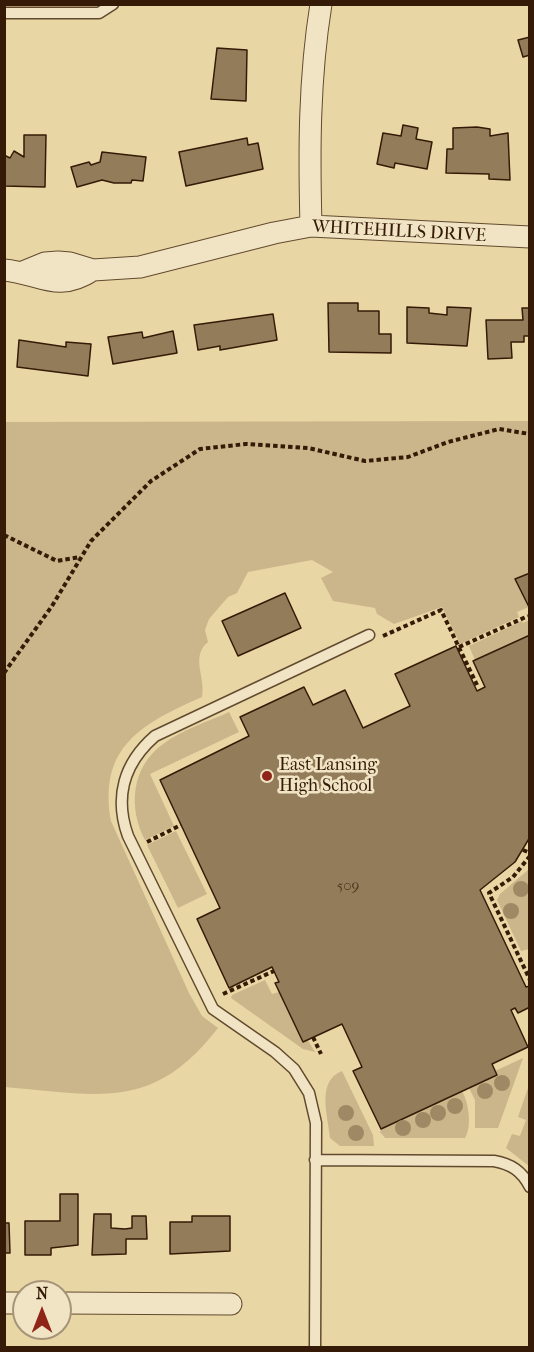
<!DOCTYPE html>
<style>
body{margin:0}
#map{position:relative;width:534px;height:1352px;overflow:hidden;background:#e9d6a5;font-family:"IM FELL French Canon",serif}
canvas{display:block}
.frame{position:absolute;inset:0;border:6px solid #351b07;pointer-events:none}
.north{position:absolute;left:12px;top:1280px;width:60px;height:60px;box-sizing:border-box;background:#f1e4c4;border:2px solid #a69478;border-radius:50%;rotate:0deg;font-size:16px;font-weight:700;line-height:24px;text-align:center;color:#351b07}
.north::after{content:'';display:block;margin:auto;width:21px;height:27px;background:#8f2418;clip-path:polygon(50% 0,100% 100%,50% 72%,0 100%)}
</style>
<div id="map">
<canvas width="534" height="1352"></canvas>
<div class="frame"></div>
<div class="north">N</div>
</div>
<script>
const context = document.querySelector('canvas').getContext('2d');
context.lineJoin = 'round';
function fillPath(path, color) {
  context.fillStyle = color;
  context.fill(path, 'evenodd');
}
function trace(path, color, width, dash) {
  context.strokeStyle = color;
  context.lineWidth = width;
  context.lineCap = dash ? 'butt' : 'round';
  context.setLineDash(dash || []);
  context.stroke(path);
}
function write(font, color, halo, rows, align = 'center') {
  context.font = font + ' "IM FELL French Canon",serif';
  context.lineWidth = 5;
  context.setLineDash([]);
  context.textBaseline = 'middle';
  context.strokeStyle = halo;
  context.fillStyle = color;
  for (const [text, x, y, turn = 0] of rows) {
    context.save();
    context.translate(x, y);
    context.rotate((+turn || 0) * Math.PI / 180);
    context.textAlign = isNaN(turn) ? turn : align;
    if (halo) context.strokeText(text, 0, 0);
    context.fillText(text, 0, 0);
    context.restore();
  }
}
fillPath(new Path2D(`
 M529,421V573L516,579L529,607L517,612L519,617L460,644L442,607L394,624L377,614L375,608L333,601L321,578L333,572L312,560L248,572L237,593L228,597L209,619L205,630L208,642C190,657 206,677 202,697C143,723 98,746 111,821L189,993L202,1016L218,1028C153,1112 99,1095 5,1087L4,422Z
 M529,620V635L475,660L469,646L522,621L523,623Z
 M229,712L239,732L150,774L174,826L145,840C128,808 131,767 163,744C182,730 207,722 229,712Z
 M176,831L207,894L178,908L147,845Z
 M529,869V949L521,951L497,900L500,894Z
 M265,980L272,994L279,992L315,1052L303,1049L231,998L232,995Z
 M523,1058L498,1128H475V1100L469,1088L497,1075L495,1071Z
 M342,1071L373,1135L374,1146H340L330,1138C328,1116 316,1081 342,1071Z
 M529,1085L530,1166H529L506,1148L512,1134L520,1136L526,1120L518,1117Z
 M462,1091C469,1103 472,1127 465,1138H385L380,1132L381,1129Z`), '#cab68a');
const building = new Path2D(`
 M530,37V55L523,57L518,40Z
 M217,48L247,50L246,101L211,99Z
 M403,125L418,128L416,139L432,142L427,169L395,163L394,168L377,164L383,133L401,136Z
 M477,127L490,129V136L508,133L510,180L489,179V174L446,173L447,149H453V128Z
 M24,135H46L45,187L4,186V155L10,158L14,151L24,157Z
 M247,138L248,145L258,143L263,169L186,186L179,152Z
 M102,152L146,157L143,181L132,180L131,183H114L102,180L77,187L71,167L89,162L91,165L100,162Z
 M328,303H358V311H379V334H391V353L329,352Z
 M407,307L429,308V313L447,315V307L471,308L467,346L407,343Z
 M522,308H530V336H524V342H511L512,358L488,359L486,320H523Z
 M273,314L277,340L220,350V346L198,350L194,325Z
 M173,331L177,353L113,364L108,337L142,332L143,338Z
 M19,340L66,347V342L91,344L88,376L17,367Z
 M530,573V609L515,579Z
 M285,593L301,628L238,656L222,621Z
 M530,635V837L515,862L480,890L526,987L530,986V1007L518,1013L515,1008L511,1010L528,1047L492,1064L497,1075L381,1129L353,1071L362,1067L342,1024L303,1042L275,983L279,982L272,967L229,988L197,919L220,908L160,780L249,736L240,717L304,687L313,705L345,690L363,728L410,706L395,674L456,646L477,691L485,687L473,661Z
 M60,1194H78V1245L51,1248V1255H25V1221H60Z
 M94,1214H111V1228L125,1229L132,1228V1216H146L147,1239H126V1254L92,1255Z
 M192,1216H230V1251L170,1254V1222H192Z
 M4,1223H9L10,1253H4Z`);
fillPath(building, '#937c59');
trace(building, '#351b07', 1.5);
const lane = new Path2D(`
 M4,13H99L113,4
 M315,1160L494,1161C511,1164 522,1171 530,1187
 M315,1348L316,1123L309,1093L294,1069L275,1052L213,1009L128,836C114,797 124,763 155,736L369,635`);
const street = new Path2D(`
 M311,226C309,151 309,79 321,4
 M4,270C40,273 56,294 93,270
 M23,272L45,263L58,262L70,263L93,270L140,267L274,233L311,226L530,237
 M4,1303H24
 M60,1303L231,1304`);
trace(lane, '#624a2e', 13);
trace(street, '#624a2e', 23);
trace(new Path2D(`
 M4,535L57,561L80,557
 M383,636L441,610L477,685
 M459,647L528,616
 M4,673L52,606L91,541L151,481L200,449L246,444L308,448L365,461L408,457L448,442L499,429L530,434
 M147,842L181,825
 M523,850L530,853
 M530,856L513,877L489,893L530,980
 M223,994L274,971
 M313,1037L321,1054`), '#351b07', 4, [4.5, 3]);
trace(lane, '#f1e4c4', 10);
trace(street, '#f1e4c4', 21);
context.fillStyle = '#9f8964';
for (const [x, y] of [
 [521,889],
 [511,911],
 [502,1083],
 [485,1091],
 [455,1106],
 [346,1113],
 [438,1113],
 [423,1120],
 [403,1128],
 [356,1133]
]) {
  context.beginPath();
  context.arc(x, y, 8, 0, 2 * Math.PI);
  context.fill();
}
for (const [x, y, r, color] of [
 [267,776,6,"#8f2418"]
]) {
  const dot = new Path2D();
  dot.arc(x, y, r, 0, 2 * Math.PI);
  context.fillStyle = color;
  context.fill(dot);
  trace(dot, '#f1e4c4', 2);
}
write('15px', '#4c331c', null, [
 ["509",348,886]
]);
write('18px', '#351b07', '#f1e4c4', [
 ["WHITEHILLS DRIVE",399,232,3]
]);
write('18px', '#351b07', '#f1e4c4', [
 ["East Lansing",279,766],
 ["High School",279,787]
], 'left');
</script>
